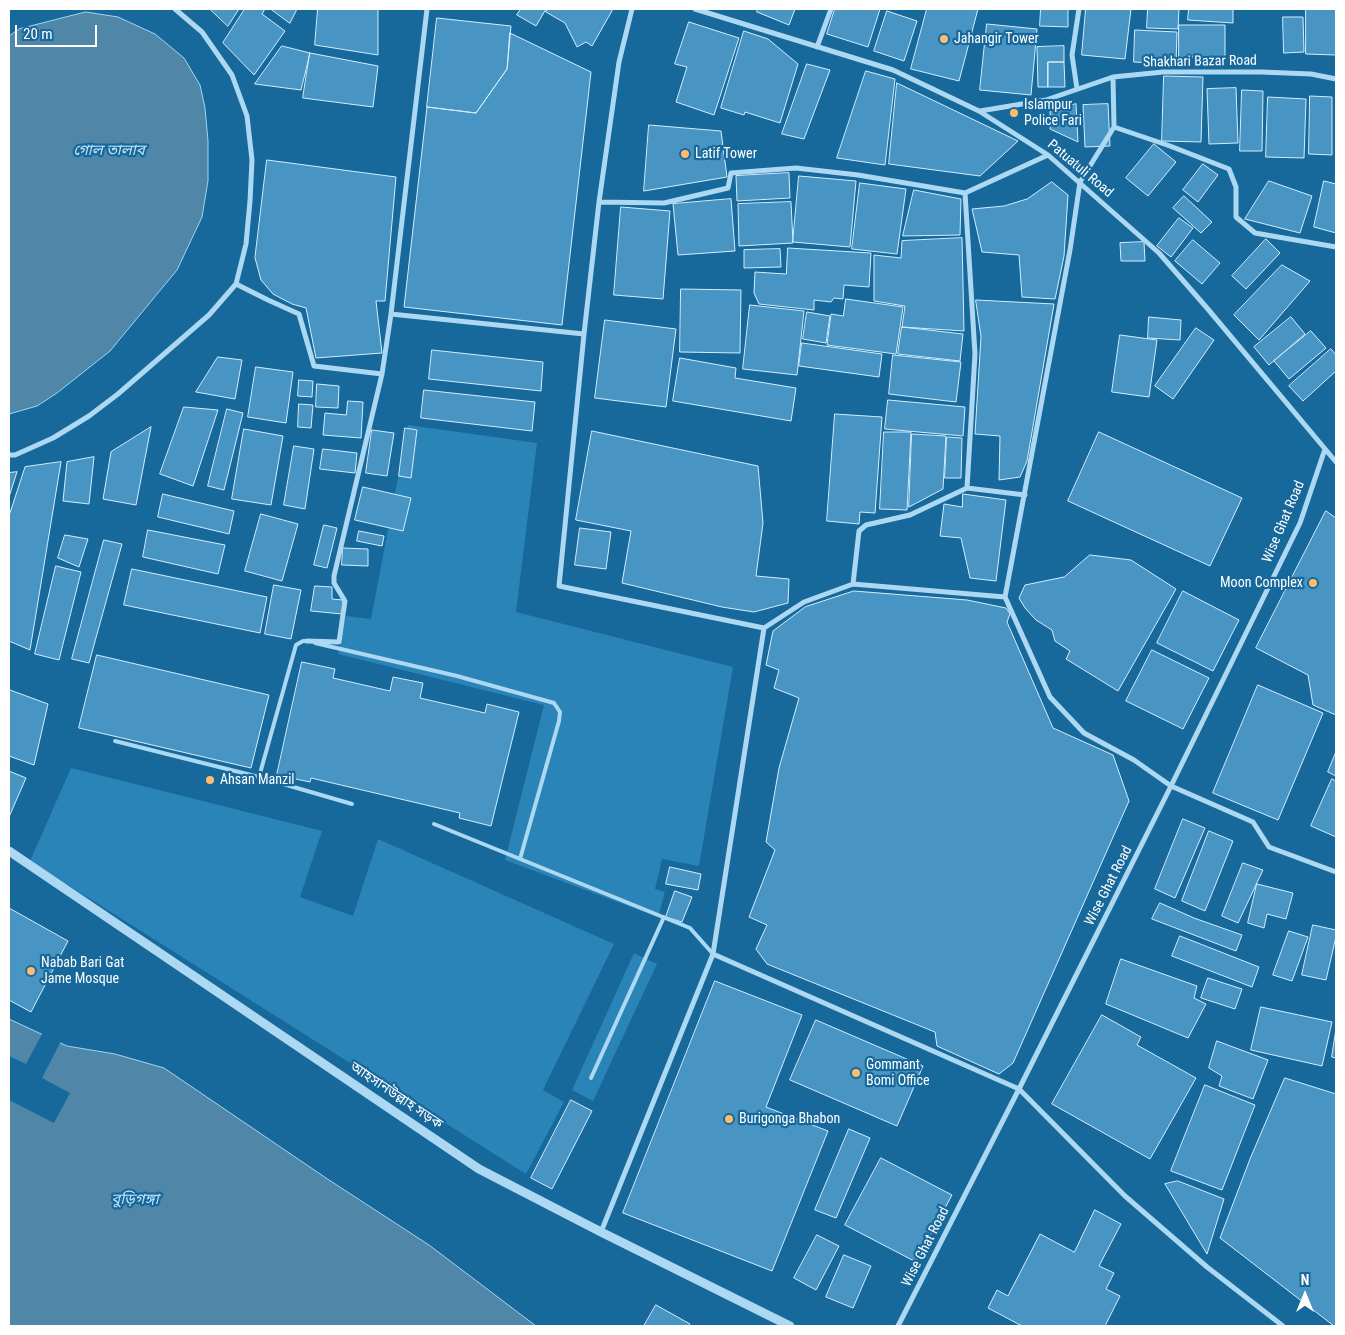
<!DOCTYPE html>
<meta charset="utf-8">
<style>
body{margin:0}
#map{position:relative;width:1345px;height:1335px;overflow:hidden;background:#17689b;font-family:"Roboto Condensed",sans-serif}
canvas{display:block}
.frame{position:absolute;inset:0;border:10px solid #fff;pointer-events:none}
.north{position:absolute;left:1280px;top:1270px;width:50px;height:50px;-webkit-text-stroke:4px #17689b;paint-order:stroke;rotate:0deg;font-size:14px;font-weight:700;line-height:20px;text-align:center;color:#fff}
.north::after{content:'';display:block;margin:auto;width:18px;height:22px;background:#fff;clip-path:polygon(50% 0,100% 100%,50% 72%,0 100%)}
.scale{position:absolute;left:15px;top:25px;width:82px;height:22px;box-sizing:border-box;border:2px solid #fff;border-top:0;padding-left:6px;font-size:15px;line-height:18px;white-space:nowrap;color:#fff;-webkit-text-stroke:4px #17689b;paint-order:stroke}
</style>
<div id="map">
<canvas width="1345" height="1335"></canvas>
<div class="frame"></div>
<div class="north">N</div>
<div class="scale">20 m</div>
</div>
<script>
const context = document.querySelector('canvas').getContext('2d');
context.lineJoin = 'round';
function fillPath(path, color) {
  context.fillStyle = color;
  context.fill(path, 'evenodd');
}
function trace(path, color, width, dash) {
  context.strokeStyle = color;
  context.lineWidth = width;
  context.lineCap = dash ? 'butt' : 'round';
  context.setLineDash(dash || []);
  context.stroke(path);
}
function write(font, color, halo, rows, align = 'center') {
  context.font = font + ' "Roboto Condensed","Noto Sans Bengali",sans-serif';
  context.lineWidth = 4.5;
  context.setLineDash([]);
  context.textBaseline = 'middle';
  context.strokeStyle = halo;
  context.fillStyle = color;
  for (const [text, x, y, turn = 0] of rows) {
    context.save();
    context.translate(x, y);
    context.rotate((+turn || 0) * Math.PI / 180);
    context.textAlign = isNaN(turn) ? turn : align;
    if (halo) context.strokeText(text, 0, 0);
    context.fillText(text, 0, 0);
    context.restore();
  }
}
fillPath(new Path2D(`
 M408,425L537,443L516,612L733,667L699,866L662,859L655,889L665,892L658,917L505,860L544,705L338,654L346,616L371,619Z
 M71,768L322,831L300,897L353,916L378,839L614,944L543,1090L564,1102L526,1174L30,861Z
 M634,953L657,964L593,1101L572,1090Z`), '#2a84b8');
const water = new Path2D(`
 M86,12L118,17L155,34L184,58L200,85L205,108L208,141V181L202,217L177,270L110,351L57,393L37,406L9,414V36L19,29Z
 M9,1019L67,1046L115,1054L164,1068L326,1178L429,1245L536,1326H9Z`);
fillPath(water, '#5087a9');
trace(water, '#9fd6f5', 1);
fillPath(new Path2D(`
 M43,1032L61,1041L42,1078L70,1093L54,1123L9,1100V1056L26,1064Z`), '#17689b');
const building = new Path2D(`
 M210,9H239L228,26Z
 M245,9H265L262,14L285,31L254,75L223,43Z
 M271,9H297L290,23Z
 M318,9H378V55L315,45Z
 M521,9H546L536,26L517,15Z
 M548,9H613L592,46L586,42L577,47L565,23L546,12Z
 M758,9H795L789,25L757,12Z
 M835,9H880L868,47L827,34Z
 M927,9H978L959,81L911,69Z
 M1041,9H1068V27L1040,26Z
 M1086,9H1131L1125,59L1082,55Z
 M1148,9H1179L1178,29L1147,28Z
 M1189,9H1233V23L1188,20Z
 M1306,9H1336V55L1306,54Z
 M887,11L917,21L904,61L874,51Z
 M1283,17H1303L1304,52L1284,53Z
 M437,18L511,26L507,69L476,113L427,107Z
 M689,22L739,38L714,115L676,102L687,67L675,64Z
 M987,24L1037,29L1031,95L980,90Z
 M1179,25H1225V57H1179Z
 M1135,30L1177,32L1176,64L1134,62Z
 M744,31L768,39L798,64L780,123L745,112L744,115L721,108Z
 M510,33L591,72L562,325L404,307L427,107L476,113L507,69Z
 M282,46L310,53L301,90L255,84Z
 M1064,46V62H1048V87H1038L1037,47Z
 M310,53L378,66L373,107L303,98Z
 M1048,62H1064L1065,87H1048Z
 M807,64L830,70L804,139L782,134Z
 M866,71L895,79L885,165L837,158Z
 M1164,76L1203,77L1201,142L1162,141Z
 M897,83L1018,141L980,176L889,164Z
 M1236,88L1238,143L1209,144L1207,89Z
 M1242,90L1263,91L1262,151H1240Z
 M1310,96L1332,97V155L1309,154Z
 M1268,97L1306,99L1304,158L1266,157Z
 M1076,104L1078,142L1050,129V111Z
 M1108,104L1110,146L1085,147L1083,105Z
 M649,125L721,131L727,177L644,191Z
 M1154,144L1176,162L1148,196L1126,178Z
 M267,160L396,177L385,301H376L382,353L316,358L306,308L292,304L273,294L261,280L255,258Z
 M1203,164L1218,175L1198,202L1183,190Z
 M789,173L790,198L737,201L736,176Z
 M799,176L856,181L850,247L793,242Z
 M1269,181L1312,196L1300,233L1245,219Z
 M1324,181L1336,184V233L1314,227Z
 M1052,182L1068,195L1064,256L1055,299L1022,297L1019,255L982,252L972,209L1004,206L1027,199Z
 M860,183L906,189L897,254L852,249Z
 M914,190L961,199L960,235L903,236Z
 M1184,196L1212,222L1201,233L1173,208Z
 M731,199L735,251L678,255L673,204Z
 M791,202L793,243L739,246L738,204Z
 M621,207L670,211L663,299L614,295Z
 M1179,218L1193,228L1171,257L1157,246Z
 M962,238L964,331L902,327L905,306L874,301V255L901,258L902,241Z
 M1266,239L1280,253L1246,289L1232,276Z
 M1193,240L1220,263L1202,284L1175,261Z
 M1144,242L1145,261H1121L1120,243Z
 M788,248L871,253L869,287L844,285L843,299L834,298L831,302L814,300V310L759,304L754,293L755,272L786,274Z
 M780,249L781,267L744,268V250Z
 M1282,265L1310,281L1259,340L1234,315Z
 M681,289L741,290L740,353L680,352Z
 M846,299L903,307L896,354L827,345L831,314L843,316Z
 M976,300L1054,304L1027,461L1020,477L999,480L1000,436L975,434L981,337Z
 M750,305L804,311L797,375L743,369Z
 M807,312L830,316L826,343L803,339Z
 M1149,317L1181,320L1180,340L1148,338Z
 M1291,317L1305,334L1269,365L1254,347Z
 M605,320L676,329L666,407L595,398Z
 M902,327L963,334L960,361L898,354Z
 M1196,328L1214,340L1173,399L1155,386Z
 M1311,331L1326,348L1289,379L1274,361Z
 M1120,335L1157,340L1149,397L1112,392Z
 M802,343L882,354L879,377L799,366Z
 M1331,349L1336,355V371L1303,401L1289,386Z
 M432,350L543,362L541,391L429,379Z
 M893,355L961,362L956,402L889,394Z
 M218,357L242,360L235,399L196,392Z
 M680,358L736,368L735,378L796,388L791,421L673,401Z
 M256,367L293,372L286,423L248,417Z
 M299,380L313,381L312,397L298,396Z
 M317,384L339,386L338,408L316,407Z
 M424,390L535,402L532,431L421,418Z
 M888,400L965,407L963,436L885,429Z
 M348,401L363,402L361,438L323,435L325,413L346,415Z
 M299,404L313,405L311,428L298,427Z
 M184,407L218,410L193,486L160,474Z
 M227,409L243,413L224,490L208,486Z
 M835,414L882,417L875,513L860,512L859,524L827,521Z
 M151,427L136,505L103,499L111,452Z
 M405,428L417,430L411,478L399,476Z
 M244,429L283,436L271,505L232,499Z
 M372,430L394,433L387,476L366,473Z
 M592,431L758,466L763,523L756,576L789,579L788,603L754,612L722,607L622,583L631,531L576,520Z
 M884,432H911L907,510L880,509Z
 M1099,432L1242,498L1210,566L1068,501Z
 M912,434L946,436L943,489L909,507Z
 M947,437L962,438L961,478H945Z
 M294,446L314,449L305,509L284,505Z
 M323,449L357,453L355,473L320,469Z
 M94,457L89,504L63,501L67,462Z
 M61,462L30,650L9,641V516L25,467Z
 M17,472L9,497V473Z
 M363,487L411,498L403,531L355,520Z
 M163,494L234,511L229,534L158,517Z
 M963,494L1006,500L996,581L970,578L961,538L940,536L944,504L962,507Z
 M1326,511L1336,518V715L1313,705L1308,675L1256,648Z
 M261,514L298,524L282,581L245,571Z
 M324,525L337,528L327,568L314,565Z
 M580,528L611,532L606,569L575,565Z
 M148,530L225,545L218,574L143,557Z
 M359,531L384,536L382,546L357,541Z
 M65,535L88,539L79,567L58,558Z
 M104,540L122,544L89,663L72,659Z
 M343,548L368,549V566L342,565Z
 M1090,555L1131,560L1176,589L1118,691L1066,659L1070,651L1055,641L1052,630L1036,620L1025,608L1019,598L1025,585L1064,577Z
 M56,566L81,572L59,660L35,654Z
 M132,569L267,597L260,633L124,605Z
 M274,585L301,590L291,639L265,634Z
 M315,586L332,587V599L343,600L342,614L311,611Z
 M854,591L967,600L1006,608L1010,614L1007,622L1053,728L1113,755L1129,801L1013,1063L999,1074L937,1046L935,1032L767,964L756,949L767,925L749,917L775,850L766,842L779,768L799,698L774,688L779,670L766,665L773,631L805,607Z
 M1183,591L1239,620L1213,671L1157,643Z
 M1152,650L1209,678L1183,729L1126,701Z
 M97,655L269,695L251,768L79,728Z
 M302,662L335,669L333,678L390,691L393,677L423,683L420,698L485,713L487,704L519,712L491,826L459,818L460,813L311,778L310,782L277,775Z
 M1258,685L1323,713L1278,820L1213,793Z
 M10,690L48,704L34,765L9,756V693Z
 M1336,752V776L1328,772Z
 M9,771L26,778L9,817Z
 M1332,779L1336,781V837L1311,826Z
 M1183,819L1205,828L1175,898L1155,889Z
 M1209,831L1233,841L1205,911L1182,901Z
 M1243,863L1263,870L1238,923L1222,916Z
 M670,867L701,874L698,890L666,884Z
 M1257,884L1293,893L1286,919L1267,914L1264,928L1248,923Z
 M675,891L692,897L682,922L666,917Z
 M1160,903L1194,918L1242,935L1236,951L1152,919Z
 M9,908L68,941L31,1012L9,1000Z
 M1313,925L1336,930V937L1326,980L1302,975Z
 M1289,931L1308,937L1292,981L1273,975Z
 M1180,936L1259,967L1252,987L1172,956Z
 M1121,959L1197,986L1194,998L1206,1004L1188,1038L1106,1004Z
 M1208,978L1242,989L1235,1009L1201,998Z
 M715,981L802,1015L766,1107L828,1131L772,1271L623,1213Z
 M1261,1007L1332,1022L1322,1066L1251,1050Z
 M1102,1015L1141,1037L1137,1045L1196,1078L1150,1159L1052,1104Z
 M816,1020L923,1066L897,1126L790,1080Z
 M1336,1029V1058L1332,1057Z
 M1217,1041L1268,1060L1253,1099L1219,1086L1222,1076L1209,1068Z
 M1285,1078L1336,1094V1326H1334L1220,1238L1250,1159Z
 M1205,1085L1255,1105L1222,1190L1171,1171Z
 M571,1100L592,1111L552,1189L531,1178Z
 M849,1129L870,1138L836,1218L815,1210Z
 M881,1158L952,1195L916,1262L845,1225Z
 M1178,1181L1224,1199L1207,1254L1165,1184Z
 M1095,1210L1121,1224L1099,1266L1114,1273L1106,1289L1120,1296L1105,1326H1022L988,1308L997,1290L1008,1296L1040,1234L1074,1252Z
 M817,1235L839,1246L816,1290L794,1278Z
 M844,1255L871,1266L853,1308L826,1297Z
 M656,1305L690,1324L689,1326H644Z`);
fillPath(building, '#4895c4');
trace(building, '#d4edfc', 1);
trace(new Path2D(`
 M308,641H303L296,645L259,777L352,804
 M315,643L457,676L554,703L560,712L559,721L520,859
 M115,741L259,777
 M434,824L690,928L713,954
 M591,1078L664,917`), '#acd8f2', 4);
trace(new Path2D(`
 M695,9L893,70L979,111L1048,155L1159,253L1207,308L1336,462
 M817,47L831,9
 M1113,77L1114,127L1080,182L1070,250L1005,597L1050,697L1084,733L1134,760L1171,786L1253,822L1269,847L1336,872
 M1077,89L1072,55L1079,9
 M980,111L1046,100L1113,77L1163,72H1261L1311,74L1336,79
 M1114,127L1170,146L1229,169L1236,187V217L1255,233L1336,247
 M965,193L975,354L967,488
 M599,202L664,203L728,188L731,173L796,168L858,175L965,193L1048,155
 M236,284L268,300L299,314L314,366L382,374
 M391,314L584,334
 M9,455H15L53,438L89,416L118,394L209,315L236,284L246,244L250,201L252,160L247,116L232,75L202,32L175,9
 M853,584L859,531L866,525L910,515L967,488L1025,495
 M764,628L804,602L853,584L1005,597
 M307,641L339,642L345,601L334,583V576L382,374L391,314L427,9
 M713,954L1019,1089L1125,1196L1207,1267L1283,1326
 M601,1232L713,954L764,628L559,586L584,334L599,202L619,62L632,9
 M898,1326L1019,1089L1171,786L1300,523L1325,449`), '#acd8f2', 5);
trace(new Path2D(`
 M9,851L479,1169L601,1232L790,1326`), '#acd8f2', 9);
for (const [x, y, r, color] of [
 [944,39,5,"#ffbb6e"],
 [1014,113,5,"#ffbb6e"],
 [685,154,5,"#ffbb6e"],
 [1313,583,5,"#ffbb6e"],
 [210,780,5,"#ffbb6e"],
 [31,971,5,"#ffbb6e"],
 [856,1073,5,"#ffbb6e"],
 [729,1119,5,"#ffbb6e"]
]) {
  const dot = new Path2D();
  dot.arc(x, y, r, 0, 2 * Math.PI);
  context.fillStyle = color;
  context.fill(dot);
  trace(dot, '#17689b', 2);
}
write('14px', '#fff', '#17689b', [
 ["Jahangir Tower",954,39],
 ["Islampur",1024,105],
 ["Police Fari",1024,121],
 ["Latif Tower",695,154],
 ["Moon Complex",1303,583,"right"],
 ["Ahsan Manzil",220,780],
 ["Nabab Bari Gat",41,963],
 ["Jame Mosque",41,979],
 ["Gommant",866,1065],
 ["Bomi Office",866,1081],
 ["Burigonga Bhabon",739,1119]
], 'left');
write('14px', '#fff', '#17689b', [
 ["Shakhari Bazar Road",1200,62,-1],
 ["Patuatuli Road",1080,169,40],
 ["Wise Ghat Road",1284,522,-67],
 ["Wise Ghat Road",1109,886,-63],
 ["আহসানউল্লাহ সড়ক",396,1096,34],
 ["Wise Ghat Road",926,1247,-63]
]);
write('italic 15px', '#c0e4fa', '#17689b', [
 ["গোল তালাব",109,151],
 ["বুড়িগঙ্গা",135,1200]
]);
</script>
